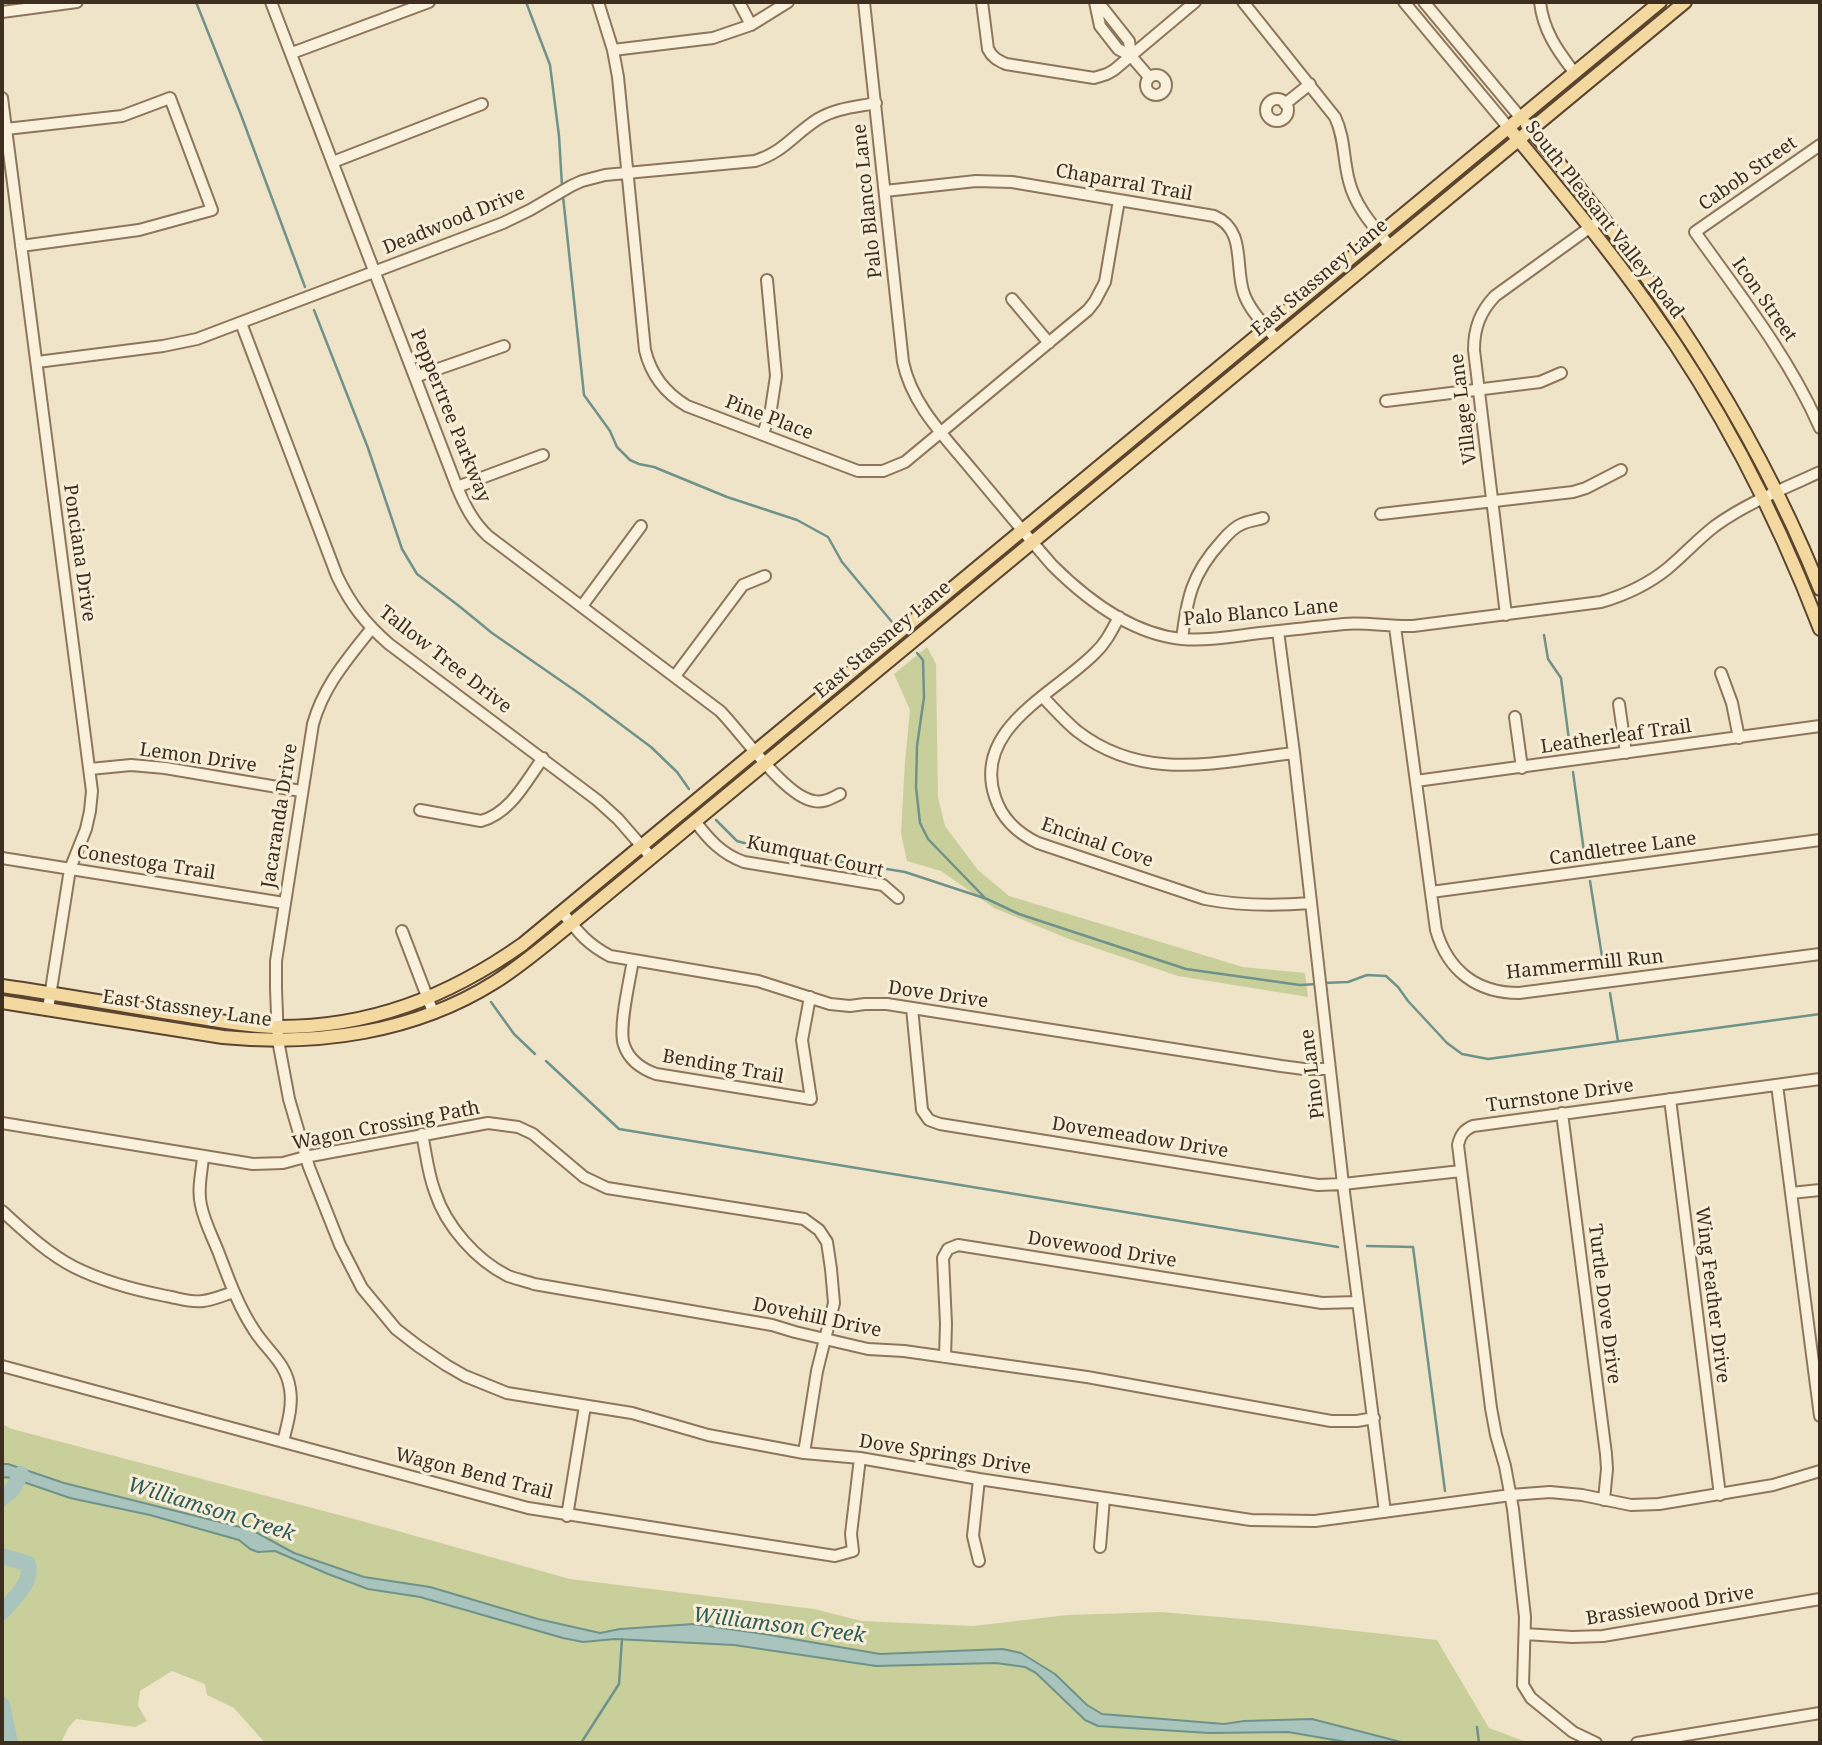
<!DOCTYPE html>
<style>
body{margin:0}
#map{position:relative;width:1822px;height:1745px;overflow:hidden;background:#f0e4c8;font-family:"Noto Serif",serif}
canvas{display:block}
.frame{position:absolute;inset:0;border:4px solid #3d2e20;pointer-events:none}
</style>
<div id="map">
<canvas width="1822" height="1745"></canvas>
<div class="frame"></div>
</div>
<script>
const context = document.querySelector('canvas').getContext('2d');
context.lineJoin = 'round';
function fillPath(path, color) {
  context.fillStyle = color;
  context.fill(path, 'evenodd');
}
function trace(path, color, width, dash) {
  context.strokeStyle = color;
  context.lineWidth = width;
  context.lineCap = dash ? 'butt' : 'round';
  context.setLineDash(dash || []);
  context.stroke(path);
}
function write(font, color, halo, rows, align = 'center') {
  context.font = font + ' "Noto Serif",serif';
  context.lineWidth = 6;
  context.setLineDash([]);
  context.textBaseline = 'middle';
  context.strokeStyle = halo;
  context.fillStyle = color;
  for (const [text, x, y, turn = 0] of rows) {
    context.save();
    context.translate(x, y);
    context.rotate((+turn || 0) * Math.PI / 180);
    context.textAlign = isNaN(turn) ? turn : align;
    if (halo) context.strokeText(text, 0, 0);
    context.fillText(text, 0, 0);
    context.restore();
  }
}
fillPath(new Path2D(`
 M927,647L936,664L938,797L945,826L978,870L1009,896L1243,967L1305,973L1308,997L1178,976L1069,939L994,908L941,871L907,861L901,833L905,762L910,710L894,674Z
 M2,1424L12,1429L358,1520L570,1579L814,1609L862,1621L973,1626L1067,1615L1161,1612L1266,1621L1437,1640L1489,1728L1529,1743H265L234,1708L207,1695L205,1684L172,1671L140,1691L138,1706L147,1721L135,1727L76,1719L68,1728L61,1743H2Z`), '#c9cf9b');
const water = new Path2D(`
 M2,1464H8L64,1483L252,1530L294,1553L364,1577L430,1587L538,1619L600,1633L620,1629L694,1624L764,1634L880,1654L1003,1649L1021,1653L1055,1674L1087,1705L1102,1714L1224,1724L1244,1721L1312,1719L1405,1743H1352L1288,1732L1209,1733L1098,1726L1085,1720L1036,1673L1025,1667L996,1663L876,1666L734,1645L615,1639L583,1642L563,1638L420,1597L368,1589L328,1574L275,1551L258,1552L250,1549L239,1540L150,1515L70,1498L12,1478L2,1477Z`);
fillPath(water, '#a9c4bc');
trace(water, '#6f938a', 2);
trace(new Path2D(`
 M196,2L241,115L305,287
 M526,2L550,65L559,136L562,186
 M563,196L584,395L610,431L617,447L630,460L639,464L654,467L727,497L797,520L828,537L842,562L892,622
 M314,310L368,448L402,549L417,574L459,606L492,633L580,694L651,747L677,772L689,789
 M1544,635L1548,659L1561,678L1570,748
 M917,653L923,660L924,697L917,746L916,787L920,823L928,839L985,898
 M1573,772L1585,859
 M716,820L737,841L765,849L905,872L987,899L1019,914L1186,969L1300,985L1317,984
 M1590,881L1604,969
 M1323,983L1348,982L1367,975L1386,976L1398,987L1408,1001L1447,1043L1462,1054L1488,1059L1820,1014
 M1610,993L1618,1041
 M491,1002L514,1034L535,1054
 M546,1061L619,1129L1338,1247
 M1367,1246L1413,1247L1445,1491
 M1477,1727L1479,1743
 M581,1743L619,1684L622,1639`), '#6f938a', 2.5);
trace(new Path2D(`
 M2,1498L12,1490L21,1474
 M2,1556L28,1564C33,1583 13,1599 2,1612
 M2,1705L10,1743`), '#a9c4bc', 16);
const minor = new Path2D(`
 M271,2L457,487C465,506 473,522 488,536L720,711C742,733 785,797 814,801C824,803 832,798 840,794
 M598,2L613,50L618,77L645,350C651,375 665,393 687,406L858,471H883L905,462L1088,310L1095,301L1105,282L1119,200
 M739,2L751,25
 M864,2L903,362C912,405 945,437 972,470C999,502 1025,534 1052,565C1087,600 1131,634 1182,639C1205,641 1229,637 1252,634C1282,631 1313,627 1344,624C1367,622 1390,627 1413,626L1601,602C1625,595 1647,585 1667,569C1684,555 1698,539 1715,526C1747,503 1785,488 1820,472
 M982,2L988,49C992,57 997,60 1006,64L1094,78L1107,74L1114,70L1195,2
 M1095,2L1100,26L1118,49L1131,56L1149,77
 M1098,2L1129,41L1131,56
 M1243,2L1335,117C1345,138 1343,159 1349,181C1355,206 1373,226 1389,245
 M1404,2L1508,127
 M1424,2L1520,117
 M1540,2C1543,30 1557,50 1574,72
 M2,12L77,2
 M613,50L713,38L751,25L788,2
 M292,53L429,2
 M1146 85a10 10 0 1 1 20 0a10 10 0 1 1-20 0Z
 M2,98L92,791L90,811L86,829L70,869L48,1009
 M1266 110a11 11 0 1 1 22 0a11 11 0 1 1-22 0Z
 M1285,104L1310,84
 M6,129L122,116L170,98L212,210L139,230L21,246
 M1820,145L1695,232C1740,295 1789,357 1820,428
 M333,162L482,104
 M885,191L976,181L1012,182L1214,216C1247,230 1234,267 1244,294C1250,311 1265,325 1276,339
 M1012,299L1049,343
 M241,323L337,576C351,605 365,623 389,644L597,800L618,819L651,857
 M37,362L163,346L197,339L503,223L530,210L571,186L582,181L605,175L755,161C784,152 794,134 818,119C836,108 856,107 876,103
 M415,377L504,346
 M1386,401L1540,382L1561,373
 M763,434L771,409L776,376L767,280
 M457,487L543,455
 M1381,514L1573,492L1586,488L1621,470
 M582,606L641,526
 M1506,615L1474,350C1474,328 1480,312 1495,296L1603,218
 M1119,617C1112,630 1106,643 1095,653C1056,693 972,728 995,797C1002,819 1017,833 1038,843L1205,899C1241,906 1275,906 1311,903
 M1395,627L1436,930C1448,971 1477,993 1519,993L1820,954
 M371,629C347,660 324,685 313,724L276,961V989L278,1040L289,1099L309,1167L340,1245L362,1288L396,1329L418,1346L446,1365L465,1376L507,1393L632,1413L708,1435L804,1453L860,1458L979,1479L1251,1520L1315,1521L1511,1495L1550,1492L1582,1495L1631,1505L1659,1504L1773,1485L1820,1471
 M1278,631L1294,753L1343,1184L1385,1512
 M1182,639C1187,598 1192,574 1221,542C1226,536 1234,527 1242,524C1248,521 1257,520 1263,518
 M1721,673L1732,703L1739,738
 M675,676L743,585L765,576
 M1043,697C1054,709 1065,721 1077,731C1144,783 1217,762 1294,753
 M1619,704L1626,753
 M1515,717L1522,768
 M90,769L131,765L165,768L301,791
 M1416,781L1820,726
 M420,810L481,821C511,813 526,781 543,758
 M695,821C709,840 722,854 744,862L883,885L898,898
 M2,858L284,903
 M1431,892L1820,840
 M562,912C578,932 587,944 610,956L758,981L830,1004L850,1006L865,1004H887L1281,1066L1304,1069H1329
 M402,931L433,1012
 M633,960C630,979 618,1029 624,1045C629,1060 642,1069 656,1074L811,1099L802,1040L810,997
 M912,1008L922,1110L929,1120L940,1124L1318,1185L1343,1184L1461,1171
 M1777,1085L1820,1416
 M1670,1099L1720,1495
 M1562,1113L1606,1454L1607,1469L1604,1500
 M2,1123L253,1164L283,1163L305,1157L488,1123L518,1127L533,1134L584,1177L607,1188L804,1219L819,1230L827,1242L831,1269L834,1303L817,1371L804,1453
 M422,1134C426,1153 428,1174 435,1192C446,1226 476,1260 508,1276C516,1279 526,1281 534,1284L772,1325L795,1332L868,1349L904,1351L1087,1377L1331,1421H1357L1374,1418
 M203,1156C202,1173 197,1189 201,1205C204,1221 212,1236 218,1251C228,1277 238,1306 254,1330C267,1351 286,1362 290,1389C293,1407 287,1425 283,1442
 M1791,1193L1820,1190
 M2,1211C24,1231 47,1253 74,1267C102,1281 135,1290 166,1296C178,1298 191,1303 203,1301C213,1300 224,1295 234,1292
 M945,1357L946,1324L943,1258L948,1249L958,1245L1322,1303L1358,1302
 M2,1366L528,1508L835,1556L853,1551L851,1534L860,1458
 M567,1516L585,1406
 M1100,1547L1104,1498
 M979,1561L973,1536L979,1479
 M1525,1634L1572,1637L1603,1636L1820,1599
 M1596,1743L1573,1732L1531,1698L1523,1685L1525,1617L1513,1509L1505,1466L1496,1435L1491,1408L1458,1145C1460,1135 1464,1130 1473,1126L1820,1079
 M1637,1743L1820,1713`);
const major = new Path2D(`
 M1527,125C1647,265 1751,417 1820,589
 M1512,132C1560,190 1608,248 1651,309C1721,407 1777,517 1820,629
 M2,986C58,994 114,1004 170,1013C205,1018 240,1026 275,1027C369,1028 448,997 523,944L1660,2
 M2,1002L223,1037C317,1046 414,1033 495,982C522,965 546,944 571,924L1685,2`);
trace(minor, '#8d765c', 14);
trace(major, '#5b4430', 16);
trace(minor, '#faf1dc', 10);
trace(major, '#f3d9a0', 12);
write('19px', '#3d2e20', '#f7eed8', [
 ["Cabob Street",1748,174,-35],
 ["Chaparral Trail",1124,183,10],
 ["Palo Blanco Lane",868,201,-96],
 ["South Pleasant Valley Road",1604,220,52],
 ["Deadwood Drive",454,221,-22],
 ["East Stassney Lane",1320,278,-40],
 ["Icon Street",1764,300,55],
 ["Village Lane",1464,409,-97],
 ["Peppertree Parkway",450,416,68],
 ["Pine Place",769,418,21],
 ["Ponciana Drive",79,553,82],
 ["Palo Blanco Lane",1261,613,-5],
 ["East Stassney Lane",883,640,-40],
 ["Tallow Tree Drive",445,660,38],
 ["Leatherleaf Trail",1616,737,-8],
 ["Lemon Drive",198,758,8],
 ["Jacaranda Drive",280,816,-81],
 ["Encinal Cove",1097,843,19],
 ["Candletree Lane",1623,849,-8],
 ["Kumquat Court",815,857,12],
 ["Conestoga Trail",146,863,9],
 ["Hammermill Run",1585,965,-6],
 ["Dove Drive",938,995,8],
 ["East Stassney Lane",187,1009,8],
 ["Bending Trail",723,1067,10],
 ["Pino Lane",1313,1074,-97],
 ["Turnstone Drive",1560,1096,-8],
 ["Wagon Crossing Path",386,1126,-11],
 ["Dovemeadow Drive",1140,1138,9],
 ["Dovewood Drive",1102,1250,9],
 ["Wing Feather Drive",1712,1295,83],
 ["Turtle Dove Drive",1604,1304,83],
 ["Dovehill Drive",817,1318,12],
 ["Dove Springs Drive",945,1455,9],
 ["Wagon Bend Trail",474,1474,14],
 ["Brassiewood Drive",1670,1606,-9]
]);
write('italic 21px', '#2f5d5a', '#f7eed8', [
 ["Williamson Creek",211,1510,17],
 ["Williamson Creek",779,1626,7]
]);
</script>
